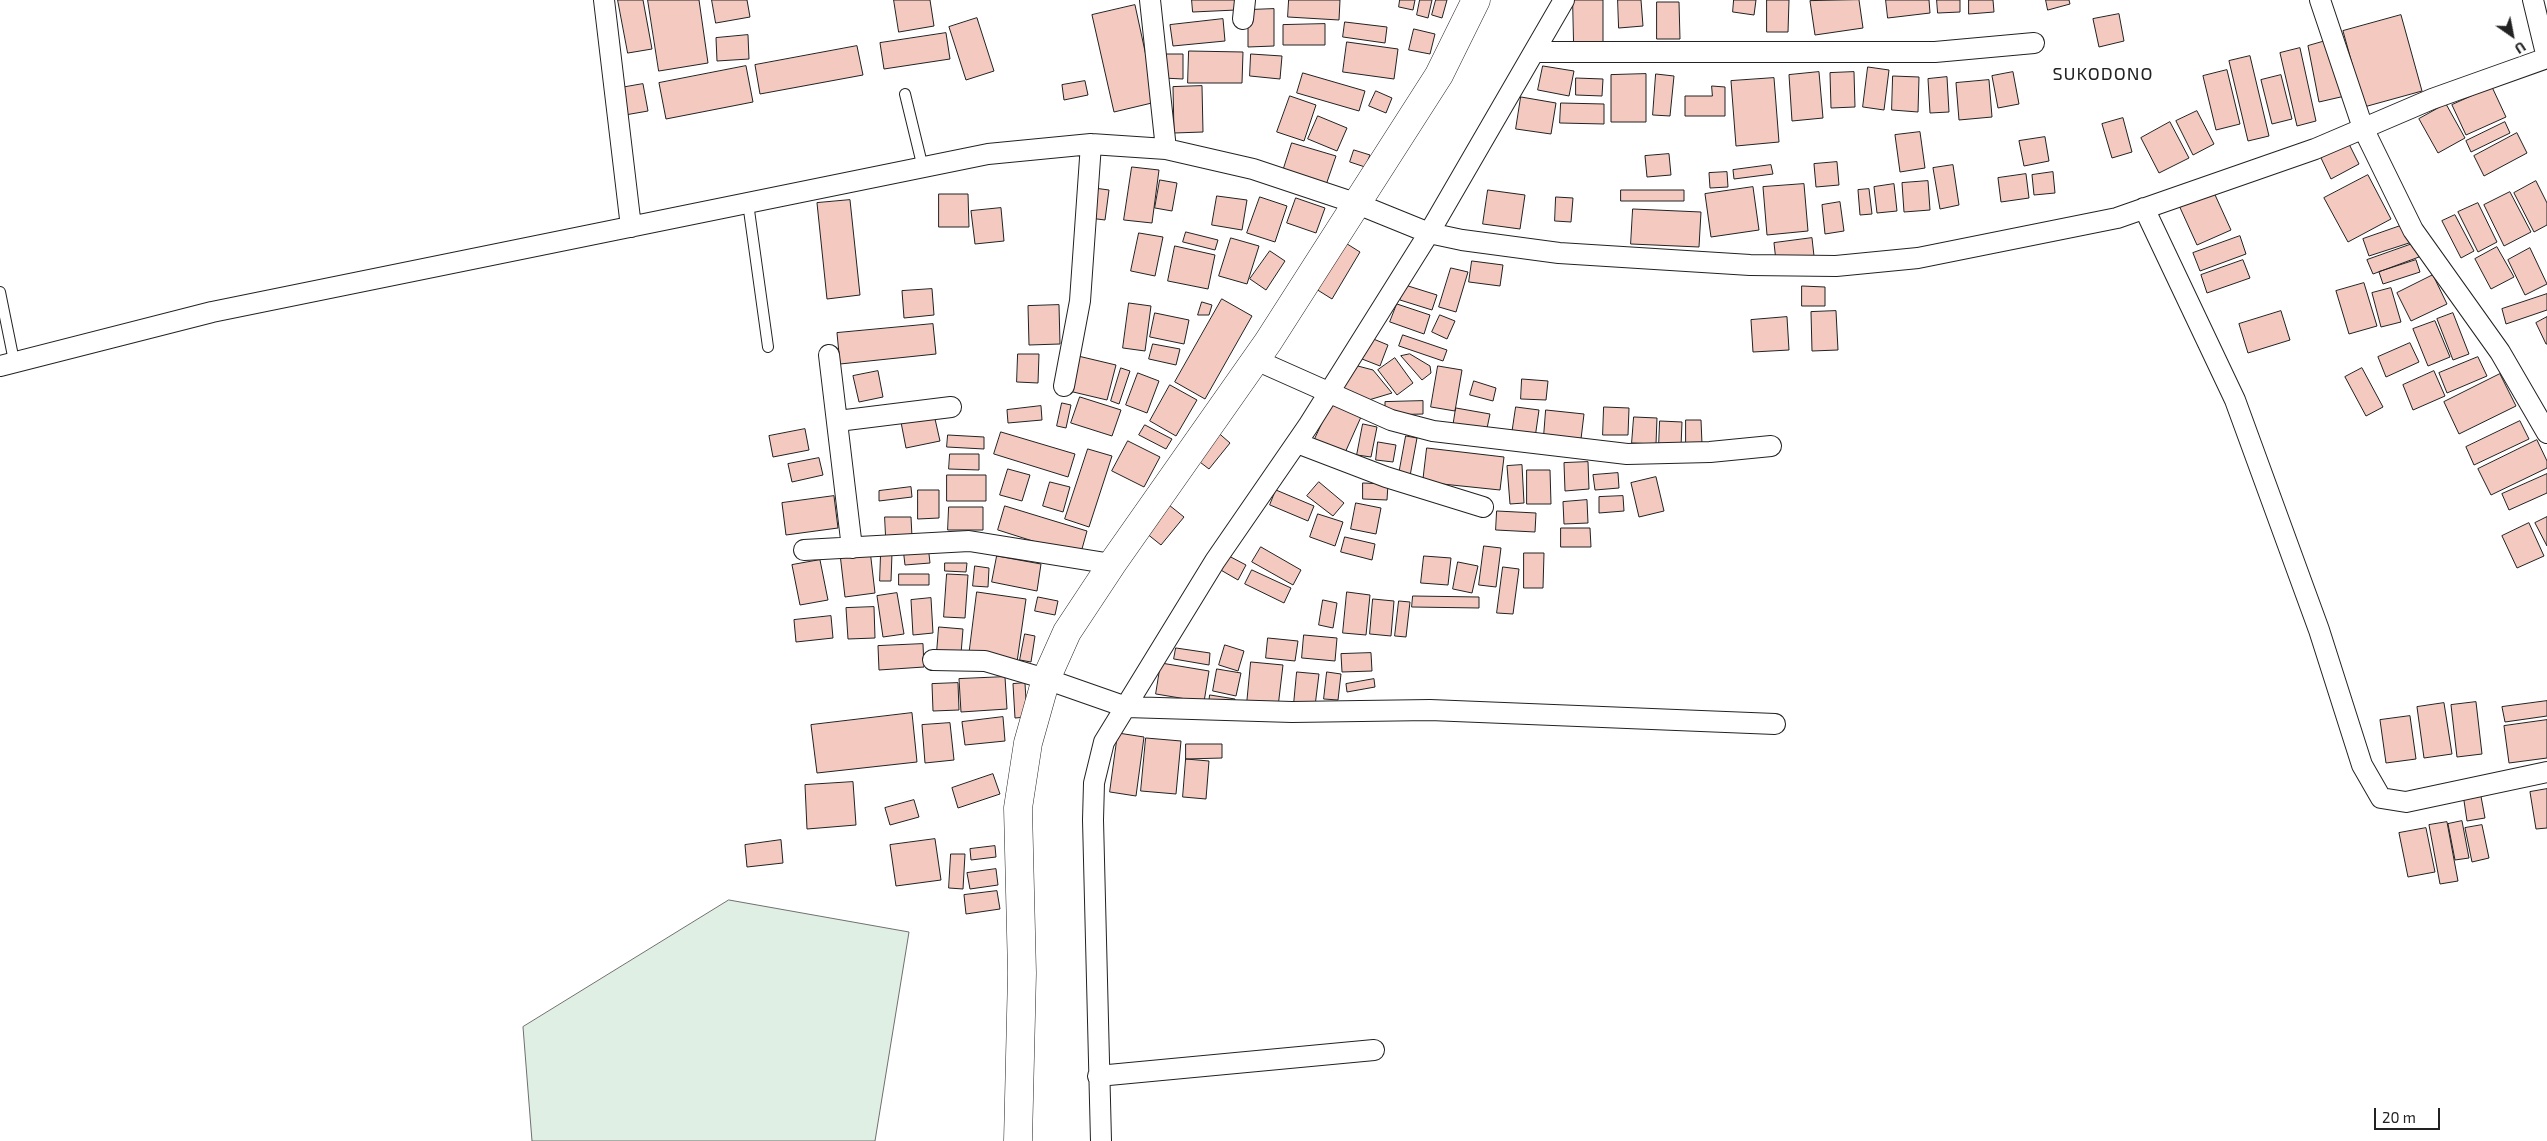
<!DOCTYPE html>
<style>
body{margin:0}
#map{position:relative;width:2547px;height:1141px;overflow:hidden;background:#fff;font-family:"Exo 2",sans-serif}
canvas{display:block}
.north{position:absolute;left:2487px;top:10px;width:50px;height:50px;-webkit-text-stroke:4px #fff;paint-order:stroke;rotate:147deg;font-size:14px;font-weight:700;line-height:20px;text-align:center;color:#222}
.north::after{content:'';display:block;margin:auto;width:18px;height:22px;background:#222;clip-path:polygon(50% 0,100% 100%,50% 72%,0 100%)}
.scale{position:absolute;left:2374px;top:1108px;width:66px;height:22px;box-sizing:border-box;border:2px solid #222;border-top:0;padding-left:6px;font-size:15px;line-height:18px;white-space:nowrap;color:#222;-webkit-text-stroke:4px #fff;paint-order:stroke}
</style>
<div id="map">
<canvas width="2547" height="1141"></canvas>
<div class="north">U</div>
<div class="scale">20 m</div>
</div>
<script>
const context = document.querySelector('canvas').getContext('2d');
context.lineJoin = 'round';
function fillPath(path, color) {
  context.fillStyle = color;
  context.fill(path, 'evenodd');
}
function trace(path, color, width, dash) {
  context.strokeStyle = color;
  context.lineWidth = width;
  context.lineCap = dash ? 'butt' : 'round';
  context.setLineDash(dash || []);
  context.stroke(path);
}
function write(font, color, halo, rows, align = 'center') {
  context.font = font + ' "Exo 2",sans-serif';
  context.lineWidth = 4;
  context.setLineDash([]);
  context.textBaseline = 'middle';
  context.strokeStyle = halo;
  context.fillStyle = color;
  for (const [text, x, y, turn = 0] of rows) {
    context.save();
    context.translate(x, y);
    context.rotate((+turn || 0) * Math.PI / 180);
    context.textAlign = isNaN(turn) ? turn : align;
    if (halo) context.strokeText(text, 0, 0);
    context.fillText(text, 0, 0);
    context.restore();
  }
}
const green = new Path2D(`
 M729,900L909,932L875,1141H532L523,1027Z`);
fillPath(green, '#e0efe3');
trace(green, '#6f6f6f', 1);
const building = new Path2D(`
 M618,0H643L652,49L628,53Z
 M648,0H699L708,63L659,71Z
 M712,0H747L750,17L716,23Z
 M894,0H930L934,26L899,32Z
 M1192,0H1235L1236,10L1193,12Z
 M1289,0H1340L1339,20L1288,17Z
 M1400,0H1415L1413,10L1399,7Z
 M1420,0H1432L1428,18L1417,15Z
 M1436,0H1447L1442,18L1432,15Z
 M1573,0H1603V45H1574Z
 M1618,0H1641L1643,26L1619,28Z
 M1734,0H1756L1754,15L1733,12Z
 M1767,0H1789L1788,32H1767Z
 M1859,0L1863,28L1815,35L1810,1Z
 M1886,0H1929L1930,13L1888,18Z
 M1937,0H1960V12L1938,13Z
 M1969,0H1993L1994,12L1969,14Z
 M2046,0H2069L2070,4L2048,10Z
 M1657,2H1679L1680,39H1657Z
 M1135,5L1156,102L1114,112L1092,15Z
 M1274,9V46L1248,47V10Z
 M2119,14L2124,41L2099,47L2093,19Z
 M2401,15L2422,91L2364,107L2343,31Z
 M977,18L994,71L966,80L949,27Z
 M1223,19L1225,41L1173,46L1170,25Z
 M1345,22L1387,27L1385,43L1343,37Z
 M1325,24V45H1283V25Z
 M1414,29L1435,34L1430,54L1409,50Z
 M946,33L950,59L884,69L880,43Z
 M748,35L749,59L717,61L716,38Z
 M2329,40L2345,96L2319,102L2308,46Z
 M1347,42L1398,49L1394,79L1343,72Z
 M857,46L863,75L760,94L755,65Z
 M2300,48L2316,121L2297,126L2280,53Z
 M1189,51L1243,52L1242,83H1188Z
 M1163,54H1183V79L1163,78Z
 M1251,54L1282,56L1280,79L1250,76Z
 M2250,56L2269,136L2248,141L2229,61Z
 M746,66L753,102L666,119L659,83Z
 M1543,66L1574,71L1569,96L1538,90Z
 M1868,67L1889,70L1884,110L1863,107Z
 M2227,70L2240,124L2216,130L2203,76Z
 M1819,72L1823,118L1792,121L1789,75Z
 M1854,72L1855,107L1831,108L1830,73Z
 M2013,72L2019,104L1998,108L1992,76Z
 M1303,73L1365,91L1359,111L1297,93Z
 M1646,74V122H1611V75Z
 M1656,74L1674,76L1670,116L1653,115Z
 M2281,75L2292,119L2272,124L2261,80Z
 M1893,76L1919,77L1918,112L1892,110Z
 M1947,77L1949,112L1930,113L1928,79Z
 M1576,78L1603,79L1602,96L1576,95Z
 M1774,78L1779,142L1736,146L1731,81Z
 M1989,80L1992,117L1959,120L1956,83Z
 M1085,81L1088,95L1064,100L1062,85Z
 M643,84L648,111L625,115L620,88Z
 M1202,86L1203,132L1174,133L1173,87Z
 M1712,86L1725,87V116H1685V96H1712Z
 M2492,87L2506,117L2466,135L2452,105Z
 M1376,91L1392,98L1386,113L1369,106Z
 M1290,96L1316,105L1304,141L1277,132Z
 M1521,97L1556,103L1551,134L1516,129Z
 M1561,103L1604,104V124L1560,123Z
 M2446,104L2465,138L2438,153L2419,119Z
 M2197,111L2214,144L2193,155L2176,121Z
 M1318,116L1347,128L1337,151L1308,139Z
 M2123,118L2132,152L2112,158L2102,124Z
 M2170,122L2189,158L2159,173L2141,138Z
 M2505,122L2510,133L2471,152L2466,141Z
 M1920,132L1925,168L1900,172L1895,135Z
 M2517,133L2527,153L2484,176L2474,156Z
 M2045,137L2049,161L2024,166L2019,141Z
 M1292,143L1336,156L1326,185L1283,171Z
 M2349,144L2359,164L2331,179L2321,158Z
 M1354,150L1370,155L1365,167L1350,162Z
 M1669,154L1671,175L1647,177L1645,156Z
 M1837,162L1839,185L1816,187L1814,164Z
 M1771,165L1773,174L1734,179L1733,170Z
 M1953,165L1959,205L1940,209L1933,168Z
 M1132,167L1159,170L1152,223L1124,220Z
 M1727,172L1728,187L1710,188L1709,173Z
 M2053,172L2055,193L2034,195L2032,175Z
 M2026,174L2029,198L2001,202L1998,178Z
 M2368,175L2391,219L2348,242L2324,198Z
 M1160,180L1177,183L1172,211L1155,208Z
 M1928,181L1930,210L1904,212L1902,183Z
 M2536,181L2547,203V225L2534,232L2514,193Z
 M1804,184L1808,231L1767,235L1763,187Z
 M1894,184L1897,211L1877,213L1874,187Z
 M2211,186L2231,230L2197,245L2177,201Z
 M1753,187L1759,230L1711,237L1705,194Z
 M1094,188L1109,190L1105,220L1089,218Z
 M1869,189L1872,214L1860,215L1858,190Z
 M1488,190L1525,195L1520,229L1483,224Z
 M1621,190H1684V201H1621Z
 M2510,192L2531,232L2504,246L2484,205Z
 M939,194H968L969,227H939Z
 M1217,196L1247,200L1242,230L1212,225Z
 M1260,197L1287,206L1275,242L1247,233Z
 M1556,197L1573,198L1571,222L1555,221Z
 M1296,198L1325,208L1316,233L1287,223Z
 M850,200L860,295L827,299L817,203Z
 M1840,202L1844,231L1825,234L1822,205Z
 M2478,203L2497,242L2478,252L2458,212Z
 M1001,208L1004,241L975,244L971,211Z
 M1633,209L1701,212L1699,247L1631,244Z
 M2455,215L2474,251L2461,258L2442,221Z
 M2406,224L2412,242L2369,256L2363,239Z
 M1186,232L1218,240L1215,250L1183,242Z
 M1139,233L1163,237L1155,276L1131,271Z
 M2240,236L2246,254L2200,271L2193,253Z
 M1231,238L1259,246L1247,284L1219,276Z
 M1812,238L1814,256L1776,261L1774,243Z
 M1344,242L1360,252L1332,299L1316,289Z
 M2415,243L2419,257L2373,274L2367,260Z
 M1175,246L1215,255L1208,289L1168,281Z
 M2497,247L2514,277L2491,289L2475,259Z
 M2530,248L2547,284L2525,295L2508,260Z
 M1270,251L1285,261L1266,290L1250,279Z
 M2243,260L2250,278L2207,293L2201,275Z
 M2416,260L2420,272L2383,284L2379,272Z
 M1472,261L1503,265L1500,286L1469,282Z
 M1451,268L1468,272L1456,312L1439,307Z
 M2433,275L2447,304L2411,321L2397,293Z
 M2364,283L2377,326L2349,334L2336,291Z
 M1405,285L1437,295L1432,310L1400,300Z
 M1802,286L1825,287V306H1802Z
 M2391,288L2401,322L2381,327L2372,293Z
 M932,289L934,315L904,318L902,291Z
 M2547,294V310L2506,324L2502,309Z
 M1222,299L1252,316L1205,399L1175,382Z
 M1202,302L1212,305L1209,315H1198Z
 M1129,303L1151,306L1145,351L1123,348Z
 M1397,304L1430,315L1424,334L1390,322Z
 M1059,305L1060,344L1029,345L1028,306Z
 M1836,311L1838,350L1812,351L1811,312Z
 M2281,311L2290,340L2248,353L2239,324Z
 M1155,313L1189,320L1184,344L1150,337Z
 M2453,313L2469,354L2453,360L2437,319Z
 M1440,315L1455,321L1447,339L1432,332Z
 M1787,317L1789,350L1753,352L1751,320Z
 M2547,317V344H2546L2536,323Z
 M2435,321L2450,357L2428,366L2413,329Z
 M933,324L936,354L840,364L837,333Z
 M1403,335L1447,350L1443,361L1399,346Z
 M1371,338L1388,345L1380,366L1362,359Z
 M2410,343L2419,362L2386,377L2378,357Z
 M1153,344L1180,349L1176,365L1149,359Z
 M1018,354H1039L1038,383L1017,382Z
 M1410,354L1430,366L1431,373L1422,380L1401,356Z
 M1078,356L1116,365L1107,400L1069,391Z
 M2478,357L2487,376L2447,393L2439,373Z
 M1395,358L1413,383L1397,395L1378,370Z
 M1354,365L1373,370L1392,393L1362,402L1339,386Z
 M1438,366L1462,370L1455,411L1431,407Z
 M1121,368L1130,371L1119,404L1111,401Z
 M2362,368L2383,407L2366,416L2345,377Z
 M878,371L883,397L859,402L853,376Z
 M2434,371L2445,396L2413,410L2403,385Z
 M1138,373L1159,381L1147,413L1126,405Z
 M2500,374L2516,406L2459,434L2444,402Z
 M1522,379L1548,381L1546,400L1521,399Z
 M1474,381L1496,388L1493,401L1470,395Z
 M1170,385L1197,400L1176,436L1150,421Z
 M1080,397L1121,410L1112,436L1071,423Z
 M1423,401V414L1385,415V402Z
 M1062,403L1071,405L1066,428L1057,426Z
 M1331,404L1361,417L1344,455L1314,441Z
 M1041,406L1042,420L1008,423L1007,410Z
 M1516,407L1539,410L1535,438L1512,434Z
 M1604,407L1629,408L1628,435H1603Z
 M1456,408L1490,414L1486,433L1453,427Z
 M933,410L940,441L906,448L900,417Z
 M1546,410L1584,414L1581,439L1544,436Z
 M1634,417L1657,418L1656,444L1632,443Z
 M1686,420H1701L1702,444H1686Z
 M1660,421L1682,422L1681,447L1659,446Z
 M2520,421L2529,439L2474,465L2466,447Z
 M1363,424L1377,427L1371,457L1357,455Z
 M1145,425L1172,439L1166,449L1139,435Z
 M805,429L809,450L773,457L769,436Z
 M1214,429L1230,443L1209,469L1192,456Z
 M1001,432L1075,454L1068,477L994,454Z
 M948,435L984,437V449L947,447Z
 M1406,436L1417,438L1410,476L1399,474Z
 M2537,440L2547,461V468L2491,495L2478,469Z
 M1128,441L1160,457L1144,487L1112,471Z
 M1378,442L1396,445L1393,462L1376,460Z
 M1427,448L1504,457L1500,490L1423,482Z
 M1088,449L1112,456L1089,527L1065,519Z
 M950,454H979V470L949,469Z
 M819,458L823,475L792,482L788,464Z
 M1588,462L1589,489L1565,491L1564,463Z
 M1522,465L1524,503L1510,504L1507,466Z
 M1008,469L1030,475L1022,501L1000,495Z
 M1527,470H1550L1551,504H1527Z
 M1618,473L1619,488L1595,490L1593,475Z
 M2547,474V493L2509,510L2502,494Z
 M947,475H986V501H947Z
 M1656,477L1664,511L1639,517L1631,483Z
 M1050,482L1070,487L1063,512L1043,506Z
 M1319,482L1344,503L1333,516L1307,496Z
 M1363,483L1388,484L1387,500L1363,499Z
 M911,487L912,497L879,501V491Z
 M918,490H939V518L918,519Z
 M1276,490L1314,506L1308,521L1270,505Z
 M834,496L838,528L786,535L782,503Z
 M1623,496L1624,511L1599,513V497Z
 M1587,500L1588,523L1564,524L1563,502Z
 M1356,503L1381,508L1376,534L1351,529Z
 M1169,505L1184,517L1161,545L1146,533Z
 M1005,506L1087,531L1080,556L998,530Z
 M949,507H983V530H948Z
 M1497,511L1536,513L1535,532L1496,530Z
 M1318,514L1343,522L1335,546L1310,537Z
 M885,517H911L912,537H886Z
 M2547,517V546L2535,523Z
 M2529,523L2544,556L2517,568L2502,536Z
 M1561,528H1590L1591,547H1561Z
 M1345,537L1375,544L1372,560L1341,552Z
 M928,545L930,563L905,565L903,548Z
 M1484,546L1501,548L1496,587L1479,585Z
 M1261,547L1301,570L1293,585L1252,562Z
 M870,550L875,593L845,597L840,554Z
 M881,553H892L891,581H880Z
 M1524,553H1544L1543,588H1524Z
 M1227,555L1246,565L1238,580L1219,569Z
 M997,556L1041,564L1037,591L992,582Z
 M1424,556L1451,558L1448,585L1421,583Z
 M820,560L828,600L800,605L792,565Z
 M1458,562L1478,566L1472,593L1453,589Z
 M945,563H967L966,572L945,571Z
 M975,566L989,568L988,587L973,586Z
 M1503,567L1519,569L1513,614L1497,613Z
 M1252,570L1291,588L1284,603L1245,584Z
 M899,574H929V585H899Z
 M947,574L968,575L965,618L944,617Z
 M977,592L1026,599L1017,662L969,656Z
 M1347,592L1370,595L1366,635L1343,633Z
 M897,593L904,634L883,637L877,596Z
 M1413,596L1479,597V608L1412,607Z
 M1038,597L1058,601L1055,615L1035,611Z
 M931,598L933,633L913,635L911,600Z
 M1373,599L1394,601L1391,636L1370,634Z
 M1323,600L1337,603L1333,628L1319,625Z
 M1399,601L1410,602L1406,637L1395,636Z
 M874,607L875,638L848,639L846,608Z
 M831,616L833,638L796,642L794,620Z
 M939,627L963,629L961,654L937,652Z
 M1025,634L1035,636L1031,662L1020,660Z
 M1304,635L1337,638L1335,661L1302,658Z
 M1268,638L1298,641L1295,661L1266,658Z
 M923,644L924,667L879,670L878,646Z
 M1225,645L1244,651L1238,671L1219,665Z
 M1176,648L1210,653L1209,665L1174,659Z
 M1371,653L1372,671L1342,672L1341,654Z
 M1251,662L1283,665L1278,707L1247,704Z
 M1161,663L1209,671L1204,702L1156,694Z
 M1217,669L1241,673L1236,696L1213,691Z
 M1297,672L1319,674L1315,706L1294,704Z
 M1327,672L1341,674L1338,700L1324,699Z
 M1005,677L1007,709L961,712L959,679Z
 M1374,679L1375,687L1347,692L1346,684Z
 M958,683L959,710L933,711L932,684Z
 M1025,683L1027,717L1015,718L1013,684Z
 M1210,695L1235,699L1233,708L1209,703Z
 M2547,701V716L2505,722L2502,707Z
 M2476,702L2482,754L2457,757L2451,705Z
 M2444,703L2452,754L2424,758L2417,707Z
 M912,713L917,762L817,773L811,725Z
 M2410,716L2416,759L2386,763L2380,720Z
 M1003,717L1005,741L965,745L962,722Z
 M2547,720V758L2509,763L2504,726Z
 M950,723L954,760L925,763L922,725Z
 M1118,733L1144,737L1136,796L1110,792Z
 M1146,738L1181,741L1176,794L1141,791Z
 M1186,744H1222V758L1186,759Z
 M1186,759L1209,761L1206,799L1183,797Z
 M993,774L1000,794L958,808L952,788Z
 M853,782L856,825L807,829L805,785Z
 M2547,789V828L2536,829L2530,792Z
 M2480,791L2485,818L2467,821L2463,794Z
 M914,800L919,817L890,825L885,808Z
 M2462,821L2469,858L2455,860L2448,824Z
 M2447,822L2458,881L2440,884L2429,825Z
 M2482,825L2489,858L2472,862L2465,828Z
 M2426,828L2435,872L2408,877L2399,833Z
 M935,839L941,880L896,886L890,845Z
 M781,840L783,863L747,867L745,845Z
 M995,846L996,857L971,860L970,849Z
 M951,854H965L963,889L949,888Z
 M996,869L998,885L970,889L967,873Z
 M997,891L1000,909L966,914L964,895Z`);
fillPath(building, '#f3c9c0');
trace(building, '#222', 1);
const service = new Path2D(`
 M905,94L923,168
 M748,203L768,347
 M0,292L14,361`);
const minor = new Path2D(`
 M604,0L631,227
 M1150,0L1166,149
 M2320,0L2363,128L2413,230L2500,352L2547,433
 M1243,19L1245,0
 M1534,52H1935L2034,43
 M2144,208L2235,400L2319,630L2362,765L2381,798L2406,802L2547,772
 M829,355L852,548
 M1256,360L1391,420L1433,431L1627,454L1710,452L1771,446
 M0,366L212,312L988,154L1091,144L1166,149L1253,169L1355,203L1429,233L1462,240L1559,253L1750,265L1836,266L1918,258L2117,218L2315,149L2432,99L2547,58L2533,0
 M1064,386L1080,301L1091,144
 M838,421L951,407
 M1297,443L1386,477L1483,507
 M804,550L969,541L1112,564
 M933,660L985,661L1046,679L1126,707L1292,712L1430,710L1775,724
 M1098,1076L1374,1050
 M1101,1141L1093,820L1094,783L1104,742L1215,561L1308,426L1429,233L1564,0`);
const secondary = new Path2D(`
 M1018,1141L1022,973L1018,808L1028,743L1046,679L1067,632L1112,564L1268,342L1439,75L1476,0`);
trace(service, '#222', 12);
trace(minor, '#222', 22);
trace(secondary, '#222', 29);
trace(service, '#fff', 10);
trace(minor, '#fff', 20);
trace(secondary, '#fff', 28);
context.letterSpacing = '1px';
write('18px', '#222', '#fff', [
 ["SUKODONO",2103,74]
]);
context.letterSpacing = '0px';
</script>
